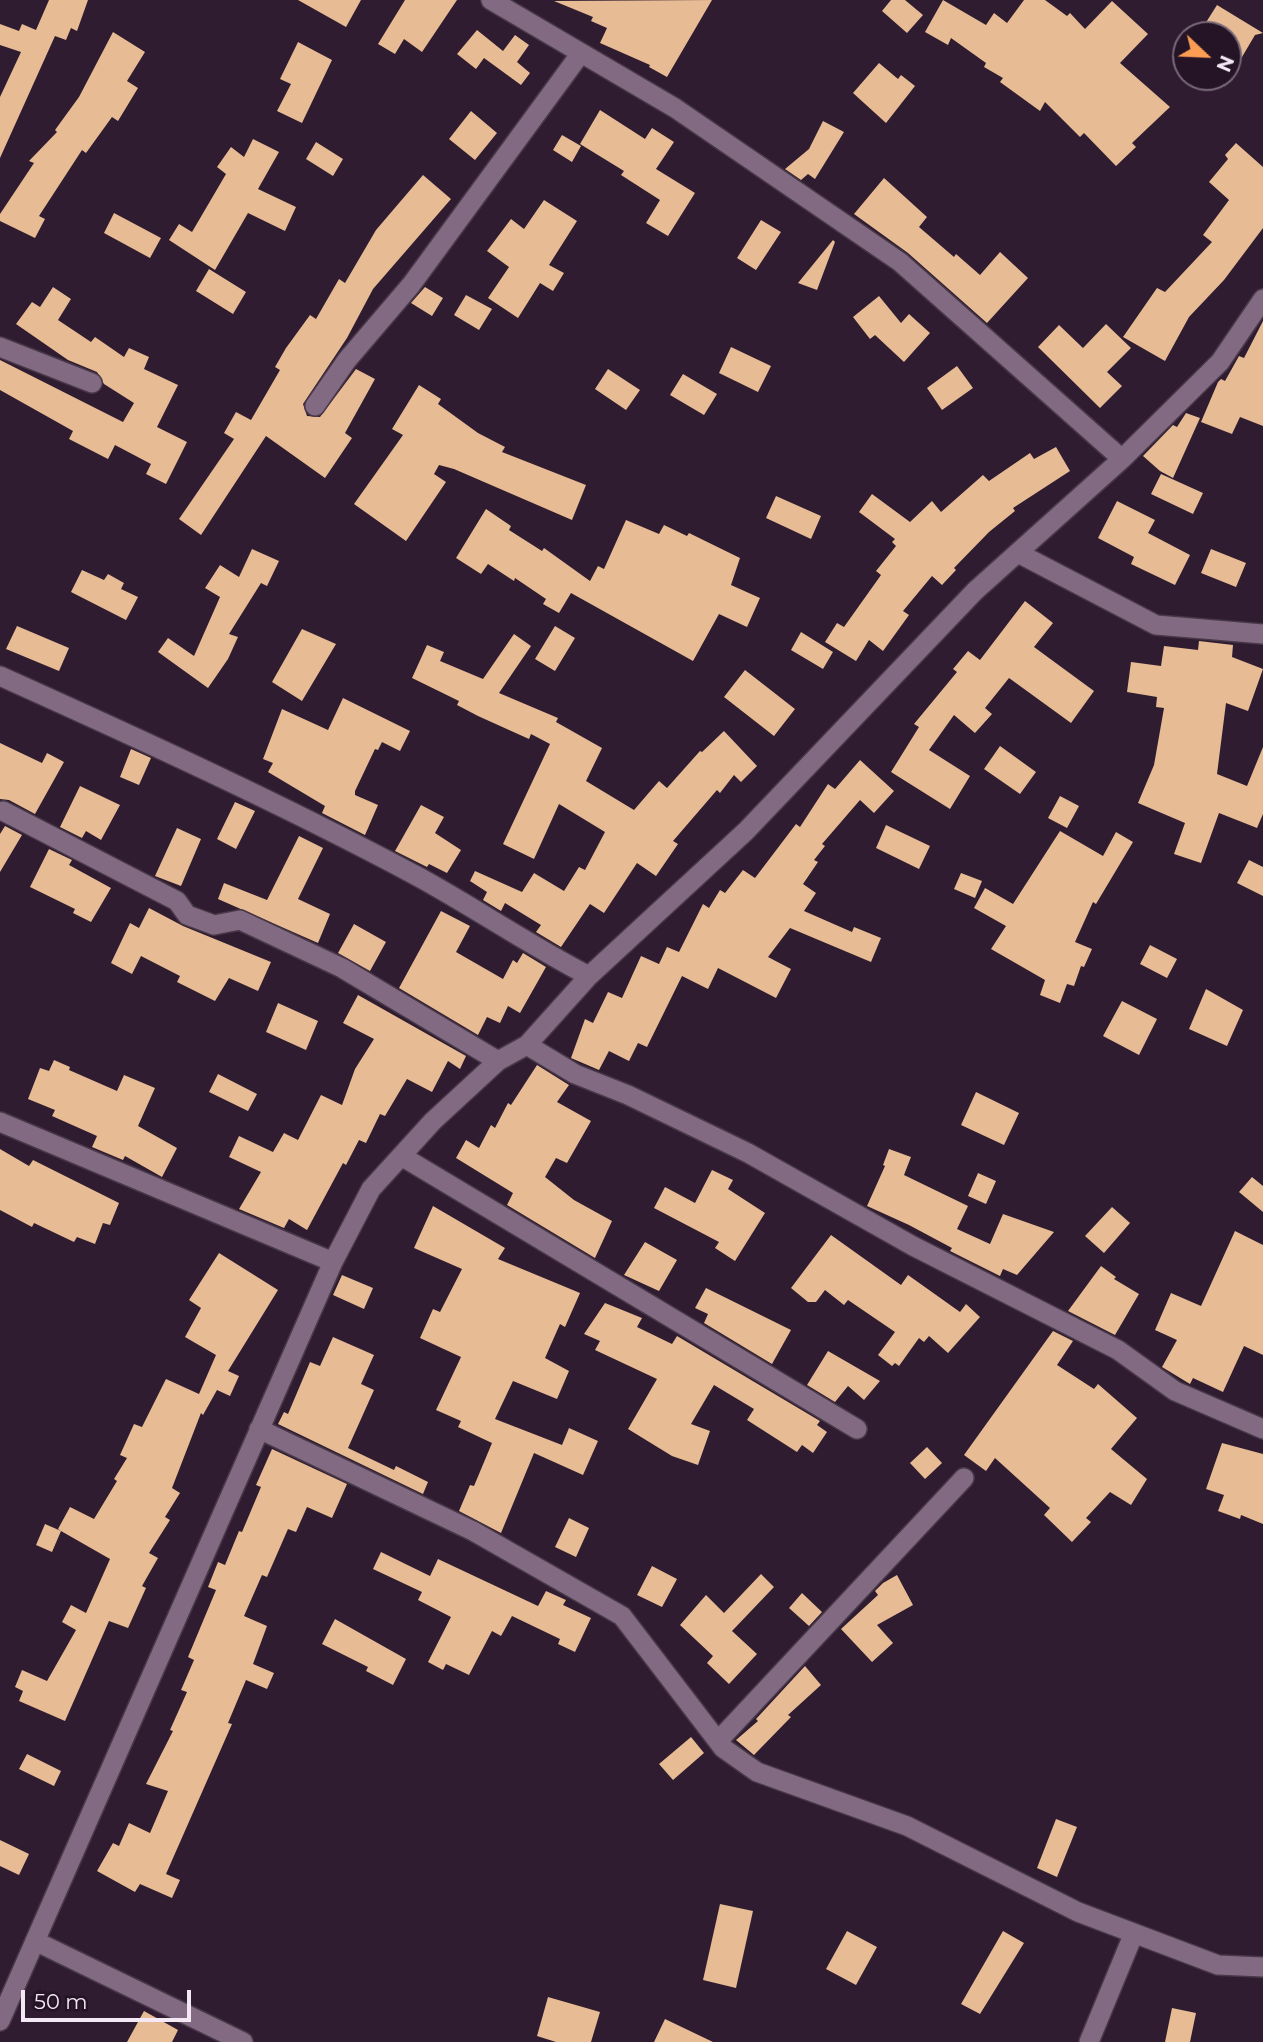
<!DOCTYPE html>
<style>
body{margin:0}
#map{position:relative;width:1263px;height:2042px;overflow:hidden;background:#2f1c30;font-family:Montserrat,sans-serif}
canvas{display:block}
.north{position:absolute;left:1172px;top:21px;width:70px;height:70px;box-sizing:border-box;background:#251326;border:2px solid #786879;border-radius:50%;rotate:113deg;font-size:19px;font-weight:700;line-height:28px;text-align:center;color:#f5e8f5}
.north::after{content:'';display:block;margin:auto;width:24px;height:32px;background:#fc9d54;clip-path:polygon(50% 0,100% 100%,50% 72%,0 100%)}
.scale{position:absolute;left:21px;top:1990px;width:170px;height:32px;box-sizing:border-box;border:4px solid #f5e8f5;border-top:0;padding-left:9px;font-size:21px;line-height:24px;white-space:nowrap;color:#f5e8f5;-webkit-text-stroke:5px #251326;paint-order:stroke}
</style>
<div id="map">
<canvas width="1263" height="2042"></canvas>
<div class="north">N</div>
<div class="scale">50 m</div>
</div>
<script>
const context = document.querySelector('canvas').getContext('2d');
context.lineJoin = 'round';
function fillPath(path, color) {
  context.fillStyle = color;
  context.fill(path, 'evenodd');
}
function trace(path, color, width, dash) {
  context.strokeStyle = color;
  context.lineWidth = width;
  context.lineCap = dash ? 'butt' : 'round';
  context.setLineDash(dash || []);
  context.stroke(path);
}
fillPath(new Path2D(`
 M49,0H88L77,31L71,28L66,40L55,36L0,158V97L21,52L0,45V24L19,31L22,24L36,30Z
 M298,0H361L346,27Z
 M405,0H457L422,52L404,39L395,54L378,44Z
 M712,0L667,77L649,67L650,65L600,43L607,28L591,21L593,17L554,1Z
 M891,0H905L923,15L907,33L882,11Z
 M943,0L986,25L994,13L1007,23L1024,0H1045L1067,16L1070,13L1085,29L1112,1L1148,34L1120,63L1170,107L1132,143L1136,147L1116,166L1084,133L1080,137L1045,102L1040,111L1000,82L1003,78L984,67L986,63L951,38L948,45L925,32Z
 M1217,5L1263,33L1255,35L1242,57L1228,49V35H1198Z
 M477,30L503,51L515,35L529,45L517,62L530,73L521,85L484,58L476,69L457,54Z
 M113,32L145,52L127,81L138,88L118,121L112,117L86,153L82,150L39,216L45,219L35,238L0,221V214L34,163L29,161L57,132L55,130L79,97Z
 M298,42L332,60L302,123L277,111L291,84L280,79Z
 M879,63L898,79L901,75L915,86L886,123L853,93Z
 M600,110L645,139L652,128L674,142L656,169L695,193L668,236L646,223L660,200L621,175L624,171L580,144Z
 M471,111L497,133L475,160L449,139Z
 M823,121L844,132L815,179L808,174L801,180L785,169L809,149Z
 M562,135L581,146L572,162L553,150Z
 M253,139L279,152L258,189L296,207L285,231L248,213L215,270L169,240L179,224L192,232L226,174L217,167L231,147L244,157Z
 M316,142L343,159L333,176L306,159Z
 M1236,143L1263,167V228L1224,280L1189,317L1165,361L1123,337L1157,288L1165,292L1212,242L1203,235L1229,200L1209,182L1228,159L1225,155Z
 M423,175L451,199L373,289L347,338L303,404L307,416L320,417L356,369L375,379L345,433L352,438L325,478L266,436L201,535L179,519L234,439L224,433L236,412L251,420L280,370L275,367L286,348L310,315L316,319L339,279L345,283L376,230Z
 M884,178L927,217L919,227L954,257L956,254L980,275L1000,252L1028,278L987,323L908,253L854,214Z
 M544,200L577,221L549,265L564,273L553,291L540,283L518,318L488,298L509,267L487,251L511,219L524,229Z
 M114,213L161,238L150,258L104,233Z
 M761,220L781,232L756,270L737,258Z
 M833,240L835,242L817,290L798,283Z
 M209,269L246,292L233,314L196,291Z
 M53,287L71,299L58,320L91,342L95,337L124,357L129,348L149,357L144,369L178,385L157,427L187,442L166,484L146,474L151,464L115,445L108,459L69,439L73,431L0,390V360L123,422L134,403L104,384L97,372L68,360L16,324L32,302L40,307Z
 M425,287L443,298L432,316L411,303Z
 M466,295L492,309L479,330L454,315Z
 M879,296L901,323L909,314L930,333L904,362L875,335L870,339L853,317Z
 M1263,321V426L1240,417L1232,434L1201,422L1218,382L1221,379L1225,381L1239,356L1244,358Z
 M1106,324L1131,348L1107,372L1122,386L1100,408L1038,347L1059,325L1083,348Z
 M731,347L771,366L758,392L719,373Z
 M957,366L973,388L942,410L927,388Z
 M608,369L640,390L626,410L595,389Z
 M683,374L717,394L704,415L670,395Z
 M419,385L441,399L438,404L478,433L505,447L502,452L586,485L572,520L454,469L439,465L434,474L446,482L406,541L354,504L403,435L392,429Z
 M1186,413L1200,418L1173,478L1160,471L1143,456L1173,425L1177,427Z
 M1056,447L1070,471L1013,508L1015,511L989,532L954,568L956,570L942,585L932,576L903,611L909,615L883,651L869,640L856,661L825,642L837,623L844,627L881,575L876,571L896,546L892,542L895,539L859,512L872,494L910,522L932,501L941,512L983,475L989,481L1030,453L1034,459Z
 M1161,474L1203,493L1193,514L1151,494Z
 M776,496L821,516L811,539L766,518Z
 M1117,501L1155,520L1148,533L1190,555L1175,585L1131,564L1134,557L1098,538Z
 M486,509L511,526L509,530L542,551L544,548L590,581L598,566L604,569L626,520L659,534L664,525L687,536L689,533L740,558L731,585L760,598L747,627L719,614L693,661L571,593L559,613L543,604L546,599L515,578L514,581L488,564L481,574L456,558Z
 M252,549L279,561L267,586L261,583L229,634L238,637L228,659L208,688L158,652L168,638L194,656L220,597L205,588L220,565L239,577Z
 M1211,549L1246,563L1236,587L1201,573Z
 M82,570L104,580L108,574L124,583L121,589L138,597L126,620L71,592Z
 M1025,601L1053,623L1034,647L1094,691L1071,723L1009,678L985,708L992,714L975,733L954,715L929,750L970,776L950,809L891,772L919,727L914,724L957,672L953,669L968,651L980,660Z
 M17,626L69,648L59,671L6,649Z
 M555,626L575,638L555,671L535,659Z
 M302,629L336,644L302,701L272,682Z
 M801,632L833,652L823,669L791,650Z
 M514,634L531,646L499,693L558,718L556,722L602,748L586,781L634,810L659,781L667,788L700,751L702,752L724,731L757,766L741,782L734,775L720,793L717,790L673,841L678,844L656,876L637,863L604,913L590,904L561,947L536,932L541,925L505,903L501,911L483,900L487,892L470,881L475,871L522,892L534,873L564,891L579,867L585,870L605,832L559,804L534,859L503,844L550,744L531,734L529,739L478,716L457,705L459,701L412,678L427,645L444,652L440,661L483,679Z
 M1199,641L1233,645L1232,657L1263,669L1248,711L1226,703L1217,774L1247,786L1263,747V814L1257,828L1219,813L1201,863L1174,854L1185,823L1138,803L1154,765L1164,708L1156,707L1157,697L1127,692L1131,662L1161,666L1164,646L1198,650Z
 M745,670L795,709L774,736L724,697Z
 M343,698L410,731L400,751L382,742L378,750L375,749L355,791V795L378,805L365,835L322,813L325,806L268,772L273,763L263,759L282,709L328,730Z
 M0,743L42,763L47,753L64,762L35,814L9,800L0,799Z
 M1000,746L1036,772L1020,794L984,769Z
 M131,749L151,758L139,785L120,777Z
 M860,760L894,791L874,813L860,800L822,844L825,846L814,860L818,862L803,884L816,893L804,911L852,932L854,927L881,938L871,962L790,928L768,957L791,969L776,998L718,968L708,989L682,976L647,1047L638,1043L629,1061L609,1051L599,1070L571,1058L585,1019L593,1023L608,992L622,998L641,956L659,964L667,947L679,952L703,904L709,908L720,890L725,893L743,870L755,878L796,824L800,827L828,784L835,789Z
 M80,786L120,805L101,840L86,831L82,838L60,827Z
 M1060,796L1079,806L1067,828L1048,818Z
 M235,802L255,811L236,849L217,839Z
 M421,805L444,817L435,833L461,850L447,873L429,864L427,867L395,851Z
 M886,825L930,846L919,869L876,848Z
 M5,826L22,835L0,872V834Z
 M177,828L201,839L181,886L155,876Z
 M1060,831L1103,856L1116,832L1133,842L1096,904L1093,902L1075,942L1092,949L1084,967L1081,966L1074,986L1067,984L1060,1003L1040,995L1045,980L991,949L1006,926L974,908L985,888L1013,904Z
 M299,836L323,848L298,899L330,914L318,943L218,899L224,883L267,900Z
 M49,849L72,860L69,865L111,888L91,922L73,913L75,909L30,887Z
 M1249,860L1263,867V896L1237,883Z
 M961,873L982,881L975,898L954,889Z
 M149,908L183,926L271,962L258,991L229,978L215,1001L177,982L180,976L141,956L132,974L111,963L130,923L139,928Z
 M441,911L470,926L456,952L503,979L513,960L517,963L523,953L546,967L520,1013L508,1006L500,1023L487,1017L478,1035L399,988Z
 M354,924L386,942L370,971L338,953Z
 M1150,945L1177,959L1167,978L1140,964Z
 M1206,989L1243,1010L1227,1046L1189,1029Z
 M358,995L466,1056L460,1069L448,1061L432,1092L407,1079L385,1116L380,1114L366,1143L359,1140L346,1165L343,1163L307,1230L289,1219L284,1228L239,1209L261,1172L229,1157L239,1136L273,1152L284,1133L298,1140L321,1095L342,1105L355,1069L374,1039L343,1023Z
 M1122,1001L1157,1019L1139,1055L1103,1036Z
 M278,1003L318,1021L306,1050L266,1032Z
 M54,1060L70,1067L69,1070L117,1091L124,1075L155,1088L138,1126L177,1148L162,1177L125,1156L123,1160L92,1147L97,1136L52,1116L55,1110L28,1099L40,1068L49,1071Z
 M537,1065L569,1085L557,1102L591,1121L567,1163L556,1158L545,1177L574,1200L612,1221L595,1258L507,1205L513,1193L456,1158L466,1140L479,1148L491,1125L495,1128L508,1103L511,1105Z
 M218,1074L257,1094L248,1111L209,1092Z
 M976,1092L1019,1113L1004,1145L961,1125Z
 M0,1149L29,1166L33,1160L119,1203L110,1225L103,1223L95,1244L77,1237L74,1242L34,1223L32,1227L0,1210Z
 M889,1149L911,1157L904,1175L968,1206L957,1229L990,1244L1003,1214L1054,1232L1017,1275L1003,1269L1000,1276L950,1251L952,1248L909,1225L867,1206L885,1166L883,1165Z
 M712,1170L733,1180L728,1189L765,1213L735,1261L715,1248L719,1242L654,1208L665,1187L695,1203Z
 M978,1173L996,1181L986,1204L968,1196Z
 M1252,1177L1263,1186V1212L1239,1192Z
 M433,1206L505,1248L498,1259L580,1293L565,1327L560,1324L545,1358L569,1371L557,1399L513,1381L495,1419L562,1445L569,1428L598,1441L583,1475L534,1453L501,1533L459,1511L470,1485L474,1486L492,1443L458,1427L461,1421L436,1410L461,1357L420,1338L433,1309L440,1312L462,1269L414,1248Z
 M1112,1207L1130,1223L1104,1253L1085,1236Z
 M1235,1231L1263,1245V1355L1244,1346L1223,1392L1193,1378L1190,1384L1162,1367L1177,1340L1155,1330L1171,1293L1201,1306Z
 M831,1235L901,1285L908,1275L960,1312L966,1304L980,1317L948,1353L929,1336L924,1342L919,1338L899,1366L895,1363L892,1366L878,1355L895,1332L848,1300L844,1305L825,1290L816,1302H808L791,1288Z
 M645,1242L677,1260L659,1291L624,1275Z
 M219,1253L278,1290L228,1371L239,1376L230,1396L217,1390L203,1415L201,1413L172,1488L180,1493L165,1517L170,1520L149,1553L158,1558L142,1586L146,1588L128,1628L109,1621L65,1721L19,1701L23,1691L15,1687L22,1670L47,1681L76,1630L62,1622L71,1605L86,1613L110,1559L61,1531L52,1552L36,1545L45,1524L61,1531L58,1529L70,1507L94,1519L117,1481L114,1479L127,1458L120,1455L134,1424L142,1427L166,1379L199,1394L216,1355L185,1337L201,1308L189,1300Z
 M1101,1266L1116,1277L1114,1279L1139,1294L1115,1335L1068,1311Z
 M342,1275L373,1288L364,1309L333,1295Z
 M706,1288L791,1330L772,1364L704,1323L708,1314L695,1308Z
 M605,1303L642,1318L637,1327L672,1344L677,1336L820,1421L817,1425L827,1432L813,1453L802,1445L797,1452L747,1420L754,1409L714,1385L691,1424L710,1431L698,1465L672,1456L628,1429L657,1379L595,1350L600,1341L584,1334Z
 M1053,1331L1073,1341L1057,1365L1094,1389L1098,1384L1137,1418L1111,1449L1147,1479L1131,1505L1110,1492L1086,1518L1091,1522L1072,1542L1044,1515L1050,1508L995,1458L986,1471L964,1455Z
 M333,1337L374,1355L361,1384L374,1390L348,1448L394,1470L396,1466L428,1482L423,1494L278,1424L284,1412L288,1414L310,1362L320,1366Z
 M828,1351L880,1381L864,1400L848,1386L835,1402L807,1385Z
 M1222,1443L1263,1454V1524L1241,1515L1240,1519L1218,1511L1224,1495L1206,1489Z
 M927,1447L942,1463L925,1479L910,1463Z
 M272,1449L347,1484L332,1518L307,1507L296,1532L288,1529L267,1577L262,1575L244,1616L267,1626L253,1664L274,1673L267,1689L246,1680L228,1723L232,1724L166,1874L180,1880L172,1898L140,1884L135,1892L97,1871L113,1843L119,1846L129,1823L150,1833L168,1791L146,1784L173,1731L170,1730L187,1692L181,1690L194,1660L188,1657L216,1590L208,1587L218,1562L225,1565L239,1531L242,1532L261,1487L256,1485Z
 M569,1518L589,1528L576,1557L555,1547Z
 M381,1552L430,1576L438,1559L538,1606L546,1591L566,1600L563,1605L591,1618L575,1652L558,1644L560,1639L512,1616L501,1636L492,1631L469,1675L446,1664L443,1670L428,1662L451,1617L418,1600L422,1592L373,1569Z
 M652,1566L677,1579L662,1607L637,1595Z
 M761,1574L774,1587L732,1631L757,1654L729,1684L707,1663L713,1656L680,1625L706,1595L724,1613Z
 M897,1575L913,1605L877,1625L893,1643L872,1662L841,1629L878,1595L875,1591L883,1583Z
 M802,1593L822,1612L809,1626L789,1608Z
 M335,1619L406,1659L393,1685L366,1671L368,1667L322,1644Z
 M805,1666L821,1685L788,1715L791,1717L754,1755L736,1740L758,1721L756,1719Z
 M691,1737L704,1753L673,1780L659,1764Z
 M27,1754L61,1771L54,1786L19,1769Z
 M1056,1819L1077,1827L1057,1877L1037,1868Z
 M0,1840L29,1854L19,1875L0,1866Z
 M720,1904L753,1911L736,1988L703,1980Z
 M847,1931L877,1947L856,1985L826,1969Z
 M1003,1931L1024,1943L980,2014L961,2004Z
 M548,1997L600,2012L591,2042H556L537,2036Z
 M1172,2008L1196,2013L1190,2042H1165Z
 M144,2011L178,2030L172,2042H127Z
 M665,2019L713,2042H654Z`), '#e7bb93');
const street = new Path2D(`
 M491,0L675,108L900,262L1122,459
 M0,347L92,383
 M315,406L347,360L411,285L581,53
 M1018,553L1156,625L1263,634
 M0,676C140,739 280,803 415,875C474,907 529,945 589,976
 M3,811L177,901L187,915L214,925L240,920L342,968L498,1061
 M527,1045L575,1074L628,1095L748,1153L913,1246L1118,1350L1175,1391L1263,1429
 M0,1122L333,1262
 M403,1157L857,1429
 M259,1429L473,1531L622,1616L723,1748L757,1772L907,1826L1078,1912L1218,1965L1263,1967
 M718,1741L964,1478
 M35,1941L243,2042
 M0,2021L333,1262L371,1189L433,1121L498,1061L527,1045L589,976L746,831L975,591L1122,459L1220,362L1263,299
 M1089,2042L1134,1933`);
trace(street, '#483848', 22);
trace(street, '#826b82', 19);
</script>
